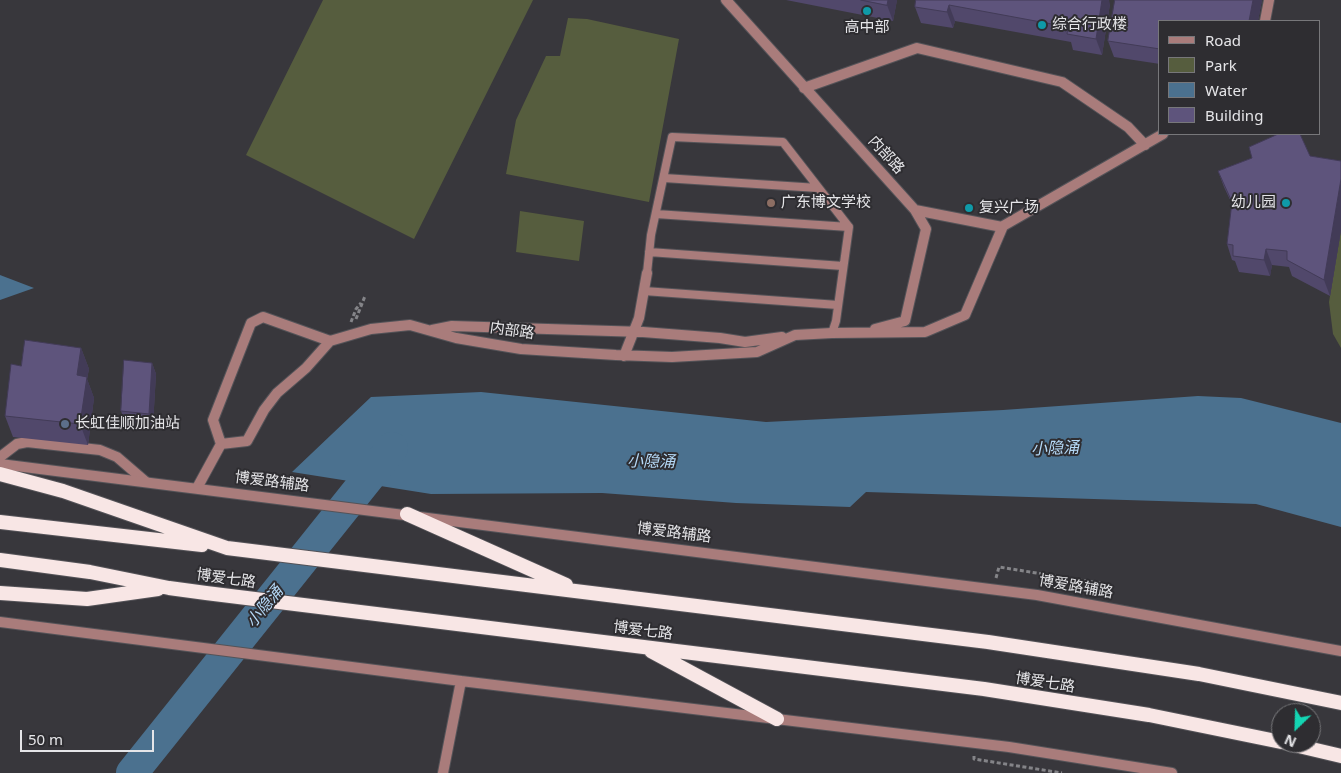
<!DOCTYPE html>
<meta charset="utf-8">
<style>
body{margin:0}
#map{position:relative;width:1341px;height:773px;overflow:hidden;background:#38373c;font-family:"Noto Sans",sans-serif}
canvas{display:block}
.legend{position:absolute;left:1158px;top:20px;width:162px;height:115px;box-sizing:border-box;background:#2e2d31;border:1px solid #77777a;margin:0;padding:6px 9px;list-style:none;font-size:15px;color:#e5e5e8}
.legend li{display:flex;align-items:center;gap:10px;height:25px}
.legend b{width:25px;border:1px solid #77777a}
.north{position:absolute;left:1271px;top:703px;width:50px;height:50px;box-sizing:border-box;background:#2e2d31;border:1px solid #77777a;border-radius:50%;rotate:204deg;font-size:14px;font-weight:700;line-height:20px;text-align:center;color:#e5e5e8}
.north::after{content:'';display:block;margin:auto;width:18px;height:22px;background:#14d5b3;clip-path:polygon(50% 0,100% 100%,50% 72%,0 100%)}
.scale{position:absolute;left:20px;top:730px;width:134px;height:22px;box-sizing:border-box;border:2px solid #e5e5e8;border-top:0;padding-left:6px;font-size:15px;line-height:18px;white-space:nowrap;color:#e5e5e8;-webkit-text-stroke:4px #2e2d31;paint-order:stroke}
</style>
<div id="map">
<canvas width="1341" height="773"></canvas>
<ul class="legend">
<li><b style="height:6px;background:#a97c7b"></b>Road</li>
<li><b style="height:14px;background:#565d3e"></b>Park</li>
<li><b style="height:14px;background:#4b718f"></b>Water</li>
<li><b style="height:14px;background:#5e547c"></b>Building</li>
</ul>
<div class="north">N</div>
<div class="scale">50 m</div>
</div>
<script>
const context = document.querySelector('canvas').getContext('2d');
context.lineJoin = 'round';
function fillPath(path, color) {
  context.fillStyle = color;
  context.fill(path, 'evenodd');
}
function trace(path, color, width, dash) {
  context.strokeStyle = color;
  context.lineWidth = width;
  context.lineCap = dash ? 'butt' : 'round';
  context.setLineDash(dash || []);
  context.stroke(path);
}
function write(font, color, halo, rows, align = 'center') {
  context.font = font + ' "Noto Sans","Noto Sans SC",sans-serif';
  context.lineWidth = 4;
  context.setLineDash([]);
  context.textBaseline = 'middle';
  context.strokeStyle = halo;
  context.fillStyle = color;
  for (const [text, x, y, turn = 0] of rows) {
    context.save();
    context.translate(x, y);
    context.rotate((+turn || 0) * Math.PI / 180);
    context.textAlign = isNaN(turn) ? turn : align;
    if (halo) context.strokeText(text, 0, 0);
    context.fillText(text, 0, 0);
    context.restore();
  }
}
fillPath(new Path2D(`
 M323,0H533L414,239L246,155Z
 M568,18L587,19L679,39L649,202L506,174L516,120L546,56H560Z
 M520,211L584,221L579,261L516,252Z
 M1341,230V348L1333,334L1329,302Z`), '#565d3e');
fillPath(new Path2D(`
 M0,275L34,288L0,300Z
 M481,392L766,422L1003,410L1198,396L1241,398L1341,423V527L1256,504L866,492L850,507L736,503L602,493L431,494L292,472L371,397Z`), '#4b718f');
trace(new Path2D(`
 M132,773L392,448`), '#4b718f', 32);
const service = new Path2D(`
 M664,178L818,188
 M656,214L849,227
 M649,252L843,266
 M647,273L651,235L672,137L783,142L849,227L836,321L832,333
 M644,291L838,305`);
const minor = new Path2D(`
 M726,0L915,210L926,229L905,321L875,329
 M1265,21L1269,0
 M804,88L917,48L1062,82L1128,127L1145,145
 M915,210L1002,227
 M432,330L452,326L643,332L720,338L745,342L782,337
 M624,356L639,318L647,273
 M221,444L213,420L251,323L263,317L330,341
 M0,457L17,444L27,442L100,450L117,457L146,482
 M197,488L221,444L247,441L264,410L277,393L306,368L330,341L371,329L410,325L456,338L521,349L616,355L672,357L757,352L795,335L832,333L925,332L965,315L1003,226L1163,134`);
const tertiary = new Path2D(`
 M0,464L1037,595L1341,651
 M0,622L461,681L1009,747L1172,773
 M443,773L461,681`);
const trunk = new Path2D(`
 M0,474L63,491L227,548L988,642L1199,674L1341,703
 M407,514L566,585
 M0,522L202,545
 M0,560L90,572L169,588L206,593L984,689L1149,715L1281,742
 M0,593L87,599L158,589
 M651,651L777,719
 M1286,743L1341,756`);
trace(service, '#545358', 10);
trace(minor, '#545358', 12);
trace(tertiary, '#545358', 12);
trace(trunk, '#545358', 16);
trace(new Path2D(`
 M356,319L365,296
 M351,322L356,309L361,303
 M996,578L999,567L1105,584L1104,594
 M974,756V759L1062,773`), '#848488', 3, [4, 2.5]);
trace(service, '#a97c7b', 8);
trace(minor, '#a97c7b', 10);
trace(tertiary, '#a97c7b', 10);
trace(trunk, '#f8e6e5', 14);
fillPath(new Path2D(`
 M786,0H897L893,21Z
 M916,0L1110,4L1102,55L1073,50L1071,42L955,21L953,28L921,23L915,7Z
 M1115,0H1262L1258,21H1160V64L1114,57L1108,41Z
 M1274,134H1300L1310,156L1341,161V230L1330,296L1292,276L1289,267L1272,265L1270,276L1239,272L1235,261L1232,260L1227,244L1232,204L1224,187L1218,171L1252,158L1275,135Z
 M81,348L89,369L87,379L94,398L88,445L13,437L5,416Z
 M152,363L156,374L153,425L125,422L121,411Z`), '#51486b');
fillPath(new Path2D(`
 M888,0H897L893,21L887,5Z
 M1102,0H1109L1110,4L1102,55L1096,39Z
 M1253,0H1262L1258,21H1249Z
 M949,5L955,21L953,28L947,12Z
 M1341,179V230L1330,296L1324,280Z
 M1266,249L1272,265L1270,276L1264,260Z
 M81,348L89,369L87,379L94,398L88,445L80,424L77,375Z
 M152,363L156,374L153,425L149,414Z`), '#423b57');
const building = new Path2D(`
 M861,0H888L887,5Z
 M916,0H1102L1096,39L1067,34L1068,27L949,5L947,12L915,7Z
 M1115,0H1253L1249,21H1160V49L1108,41Z
 M1275,134H1300L1310,156L1341,161V179L1324,280L1287,260V251L1266,249L1264,260L1233,256V245L1227,244L1232,202L1218,171L1252,158L1249,147L1276,135Z
 M25,340L81,348L77,375L87,377L80,424L5,416L11,364L21,366Z
 M124,360L152,363L149,414L121,411Z`);
fillPath(building, '#5e547c');
trace(building, '#423b57', 1);
for (const [x, y, r, color] of [
 [867,11,5,"#0f9aa8"],
 [1042,25,5,"#0f9aa8"],
 [771,203,5,"#8d6e63"],
 [1286,203,5,"#0f9aa8"],
 [969,208,5,"#0f9aa8"],
 [65,424,5,"#5c6f8a"]
]) {
  const dot = new Path2D();
  dot.arc(x, y, r, 0, 2 * Math.PI);
  context.fillStyle = color;
  context.fill(dot);
  trace(dot, '#2e2d31', 2);
}
write('15px', '#e5e5e8', '#2e2d31', [
 ["综合行政楼",1052,25],
 ["高中部",867,28,"center"],
 ["广东博文学校",781,203],
 ["幼儿园",1276,203,"right"],
 ["复兴广场",979,208],
 ["长虹佳顺加油站",75,424]
], 'left');
write('15px', '#e5e5e8', '#2e2d31', [
 ["内部路",886,155,48],
 ["内部路",512,331,8],
 ["博爱路辅路",272,482,7],
 ["博爱路辅路",674,533,7],
 ["博爱七路",226,579,8],
 ["博爱路辅路",1076,587,10],
 ["博爱七路",643,631,7],
 ["博爱七路",1045,683,9]
]);
write('italic 16px', '#b5d9f7', '#2e2d31', [
 ["小隐涌",1055,449,-2],
 ["小隐涌",651,462,1],
 ["小隐涌",265,607,-51]
]);
</script>
